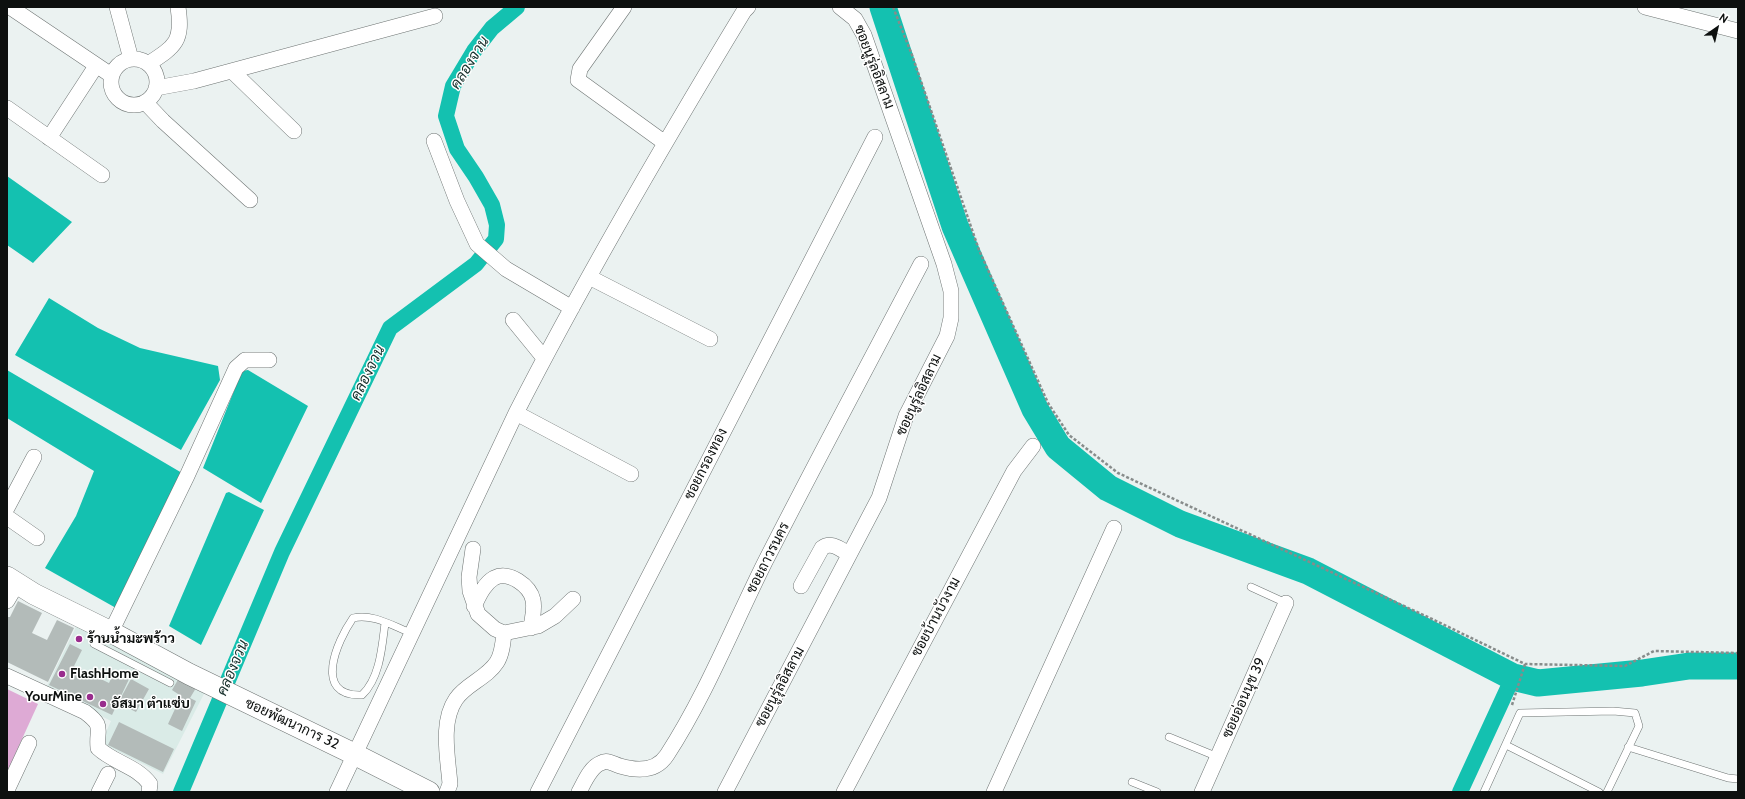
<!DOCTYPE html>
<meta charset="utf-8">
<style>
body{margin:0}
#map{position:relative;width:1745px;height:799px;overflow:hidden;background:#ebf2f1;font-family:Cabin,sans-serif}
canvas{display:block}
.frame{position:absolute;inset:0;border:8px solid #0d100f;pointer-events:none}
.north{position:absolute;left:1697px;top:8px;width:40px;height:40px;-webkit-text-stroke:3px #fff;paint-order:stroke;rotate:34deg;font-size:11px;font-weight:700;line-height:16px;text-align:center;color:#0d100f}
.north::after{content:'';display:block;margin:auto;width:14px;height:18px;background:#0d100f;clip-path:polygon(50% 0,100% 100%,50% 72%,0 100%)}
</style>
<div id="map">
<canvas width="1745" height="799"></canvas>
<div class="frame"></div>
<div class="north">N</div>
</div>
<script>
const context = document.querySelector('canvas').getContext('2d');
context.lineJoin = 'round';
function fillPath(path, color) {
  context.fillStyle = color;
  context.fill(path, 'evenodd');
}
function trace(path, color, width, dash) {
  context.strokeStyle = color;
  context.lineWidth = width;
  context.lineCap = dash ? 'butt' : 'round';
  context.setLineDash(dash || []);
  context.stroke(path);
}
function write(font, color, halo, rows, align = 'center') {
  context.font = font + ' Cabin,Sarabun,sans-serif';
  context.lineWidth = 3;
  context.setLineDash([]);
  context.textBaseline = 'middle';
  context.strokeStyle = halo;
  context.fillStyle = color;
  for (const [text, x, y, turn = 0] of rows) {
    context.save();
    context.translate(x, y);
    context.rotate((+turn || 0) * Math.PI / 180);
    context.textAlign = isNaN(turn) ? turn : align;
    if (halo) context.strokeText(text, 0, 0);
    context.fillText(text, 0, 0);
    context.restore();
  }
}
fillPath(new Path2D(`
 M78,623L207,688L163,774L101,743L111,721L46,688Z`), '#daebe7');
fillPath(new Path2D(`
 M7,689L38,704L7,772Z`), '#deaad5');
fillPath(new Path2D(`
 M7,176L72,222L33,263L7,245Z
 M49,298L98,328L140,348L218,366L220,380L181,450L15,355Z
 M7,370L182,473L116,608L45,568L76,516L94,471L7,418Z
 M248,370L308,406L261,503L203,468L242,371Z
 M229,492L264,510L201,645L169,626L226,493Z`), '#14c1b0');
trace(new Path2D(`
 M181,792L282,552L390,328L476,264L496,239L497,225L492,205L476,177L457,149L446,116L453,86L474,51L492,28L517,7
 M1460,792L1513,677`), '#14c1b0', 16);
trace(new Path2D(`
 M883,7L955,226L1035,409L1058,447L1108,488L1180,524L1308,571L1513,677L1538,683L1642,673L1689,666H1738`), '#14c1b0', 27);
fillPath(new Path2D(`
 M18,601L42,613L32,633L47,640L57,620L74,628L48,682L7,662V617H10Z
 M70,644L82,650L74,666L109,683L115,670L130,677L112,715L49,685Z
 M179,678L196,688L190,698L196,701L182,731L168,724L181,696L172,690Z
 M131,679L149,689L136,712L118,703Z
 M119,722L174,749L163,772L108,745Z`), '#b3bbb9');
const lane = new Path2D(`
 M1251,587L1286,603
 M385,623C382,647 380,678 362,695C312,697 337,641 353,618C372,613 393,626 411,633
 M101,629L94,644L170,683
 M1169,737L1218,757
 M1506,745L1599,792
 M1628,747L1728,778L1738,779
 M1132,782L1157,792
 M1484,792L1520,713L1613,711L1635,713L1639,726L1607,792`);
const street = new Path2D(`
 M10,7L111,75
 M117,7L131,59
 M624,7L580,69L578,80L665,143
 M1645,7L1738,31
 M111 82a23 23 0 1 1 46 0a23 23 0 1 1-46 0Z
 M148,64C176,46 183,41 178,7
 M232,71L294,131
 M156,88L194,81L435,16
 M145,102L163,121L250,200
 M7,108L102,175
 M49,138L96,66
 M434,141L457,201L477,244L506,269L572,308
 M589,277L710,339
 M513,320L544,358
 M516,413L631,474
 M7,508L34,457
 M7,517L37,538
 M473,549L469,577L470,591L478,614L495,629L504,633L538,626L555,616L573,599
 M801,586L822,548C831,541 840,549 849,554
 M7,601L17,584
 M474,606C479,596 484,584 494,578C509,570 530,586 533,600C535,610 532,618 531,628
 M111,632L187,476L236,368L245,360H269
 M7,676L85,712C105,727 96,728 98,748C114,763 137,766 150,784L149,792
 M7,790L29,743
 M99,792L108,774
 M337,792L516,413C586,276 664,143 744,11L748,7
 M447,792L450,784C448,758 440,722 456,699C466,684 487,678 497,662C502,654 503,643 504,633
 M538,792L875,137
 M579,792C584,783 590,767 601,763C607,759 613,764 620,766C637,771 656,772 667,755C706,695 733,626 765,562C816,462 869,363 921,264
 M725,792L879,498L906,416L947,336L951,318V291L944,264L864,35L855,19L840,7
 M844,792L1014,471L1033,446
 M994,792L1114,528
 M1202,792L1286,603`);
const secondary = new Path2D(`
 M7,577L34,594L111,632L189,674L354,754L429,792`);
trace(lane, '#6e7473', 8);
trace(street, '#6e7473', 16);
trace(secondary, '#6e7473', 22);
trace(new Path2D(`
 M893,7L912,55L979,250L1048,403L1069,435L1118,473L1432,619L1525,664L1625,666L1654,651L1738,653
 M1512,705L1525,664`), '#878c8b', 2.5, [3, 2]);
trace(lane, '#fff', 7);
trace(street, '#fff', 15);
trace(secondary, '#fff', 21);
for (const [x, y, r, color] of [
 [79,639,4,"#992c8d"],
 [62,674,4,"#992c8d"],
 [90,697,4,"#992c8d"],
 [103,704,4,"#992c8d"]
]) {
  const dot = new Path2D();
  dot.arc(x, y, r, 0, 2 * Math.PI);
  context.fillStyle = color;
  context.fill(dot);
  trace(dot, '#fff', 1.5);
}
write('14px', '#0d100f', '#fff', [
 ["ซอยนูรุ่ลอิสลาม",874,67,69],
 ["ซอยนูรุ่ลอิสลาม",919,395,-65],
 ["ซอยกรองทอง",706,464,-63],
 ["ซอยถาวรนคร",768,558,-63],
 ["ซอยบ้านบัวงาม",936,617,-62],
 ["ซอยนูรุ่ลอิสลาม",780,687,-62],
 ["ซอยอ่อนนุช 39",1244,698,-66],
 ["ซอยพัฒนาการ 32",292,724,25]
]);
write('bold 14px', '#0d100f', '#fff', [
 ["ร้านน้ำมะพร้าว",87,639],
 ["FlashHome",70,674],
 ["YourMine",82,697,"right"],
 ["อัสมา ตำแซ่บ",111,704]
], 'left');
write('italic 15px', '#17302c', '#fff', [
 ["คลองจวน",470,63,-58],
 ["คลองจวน",368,373,-64],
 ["คลองจวน",233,668,-67]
]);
</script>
